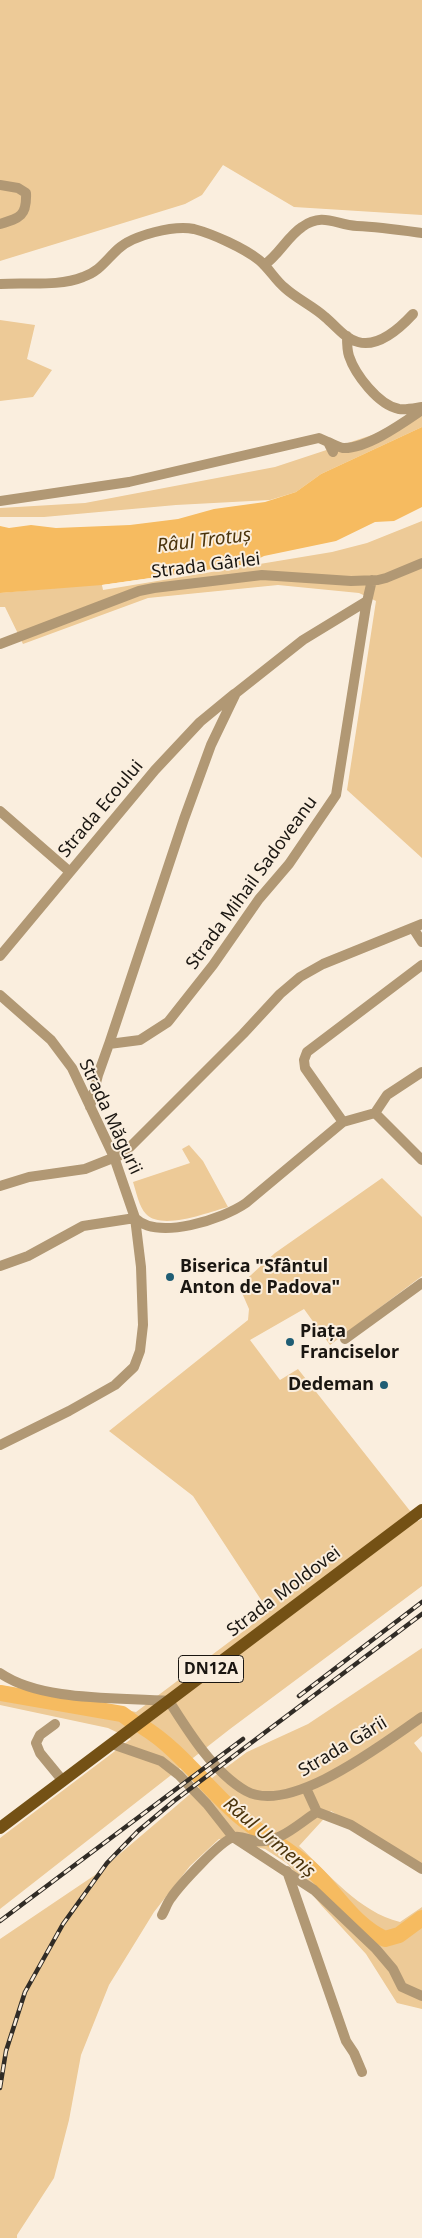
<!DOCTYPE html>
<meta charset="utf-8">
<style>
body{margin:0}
canvas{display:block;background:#faeede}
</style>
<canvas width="422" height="2238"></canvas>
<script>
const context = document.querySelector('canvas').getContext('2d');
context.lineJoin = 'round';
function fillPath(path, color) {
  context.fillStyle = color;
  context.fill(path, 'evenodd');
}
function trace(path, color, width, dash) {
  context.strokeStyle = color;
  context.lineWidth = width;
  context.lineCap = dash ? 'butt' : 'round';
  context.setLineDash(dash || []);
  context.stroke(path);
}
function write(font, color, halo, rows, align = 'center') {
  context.font = font + ' "Noto Sans",sans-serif';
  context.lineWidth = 4;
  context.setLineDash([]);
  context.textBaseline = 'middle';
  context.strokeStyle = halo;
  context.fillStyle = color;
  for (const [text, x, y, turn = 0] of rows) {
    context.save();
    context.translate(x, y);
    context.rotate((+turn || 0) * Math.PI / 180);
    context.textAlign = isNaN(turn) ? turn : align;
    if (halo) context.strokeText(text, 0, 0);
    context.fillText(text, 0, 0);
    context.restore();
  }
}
fillPath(new Path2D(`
 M0,0H422V215L294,207L223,165L202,195L185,204L0,261Z
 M0,320L35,325L27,359L52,370L33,397L0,401Z
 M422,415V427L321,474L296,492L270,500L176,505L44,517H0V508L85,503L275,467L372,435Z
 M422,521V858L347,790L376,601L359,593L278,585L148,598L23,644L5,607H0V593L98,584L102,585L103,590L332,552L367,543Z
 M189,1145L203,1161L228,1207C209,1212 162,1231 146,1214C139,1207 136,1191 133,1182L190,1163L182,1149Z
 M382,1178L422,1217V1276L330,1345L304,1309L250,1340L280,1380L298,1369L418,1521L422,1519V1586L230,1729L0,1909V1838L131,1739L108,1728L0,1705V1685L136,1712L269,1612L193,1496L109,1431L248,1320L249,1309L239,1286L275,1253Z
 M422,1648V1736L414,1743L422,1753V1868L331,1811L299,1846C329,1874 359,1912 400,1922L422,1907V2009L397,2003L366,1954L321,1905L288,1864L265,1849L219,1839L190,1866L154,1912L109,1985L81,2055L69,2120L54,2178L17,2235V2238H0V1939L95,1875L189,1795L247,1752L308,1724Z`), '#edca97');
fillPath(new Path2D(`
 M422,427V507L394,521L375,522L336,541L264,556L248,564L102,585L0,593V526L9,528L31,525L56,528L130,525L178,519L214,509L265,502L296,492L321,474Z`), '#f6bb60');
fillPath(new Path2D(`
 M257,563L249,566L103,587L102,585Z`), '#faeede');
trace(new Path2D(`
 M0,1693L122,1714L133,1722
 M143,1727C178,1748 207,1788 238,1815C262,1836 291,1849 314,1872C338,1895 354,1925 385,1939L399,1935L422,1918`), '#f6bb60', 16);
trace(new Path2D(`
 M0,185L18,188L26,193C27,216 20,218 0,224
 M264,265C279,255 287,237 302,227C323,212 336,225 357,226C379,227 400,230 422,233
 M0,284C27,282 58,287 83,277C99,272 106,260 118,249C133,235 174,225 194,229C213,234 244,248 259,260C269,268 275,280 285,288C297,299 313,306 325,317C335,325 345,339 358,342C379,348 401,327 413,314
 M347,336C347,342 347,350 349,356C355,374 378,405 399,409C406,410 415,408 422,407
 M328,442C333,444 338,447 343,448C367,449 403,423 422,410
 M0,501L129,482L319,438L328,442L333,452
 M0,644L139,591L154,588L262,575L351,581L378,580L386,578L422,563
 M0,811L70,872
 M413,928L422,942
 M0,956L155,770L200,722L234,694
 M0,995L51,1040L72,1068L114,1157L135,1218L141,1267L143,1325L140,1351L134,1367L115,1385L69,1411L0,1445
 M109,1044L184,819L211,745L236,693L303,640L367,601
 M90,1107L98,1075L109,1044L140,1040L168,1022L213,965L259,899L289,864L336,795L366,606L372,580
 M375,1113L387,1095L422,1072
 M343,1122L305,1068L304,1060L307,1052L422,965
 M0,1186L29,1177L85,1169L123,1154L243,1034L280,994L300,977L323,964L422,924
 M135,1218C158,1241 223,1219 246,1203L343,1122L375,1113L422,1160
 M0,1266L28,1256L83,1226L135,1218
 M345,1339L422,1283
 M0,1673C42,1702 119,1697 169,1701C188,1731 214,1773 246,1791C291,1816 385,1742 422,1717
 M55,1724L40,1735L36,1743L40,1753L63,1781
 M112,1744L161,1761L179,1775L207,1804L233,1837L314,1890L376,1949L393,1969L402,1987L422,1996
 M306,1788L317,1812L351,1825L422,1869
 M287,1871L346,2041L354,2053L362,2072
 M162,1915C165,1910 167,1903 171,1898C179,1886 221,1840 234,1837C241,1835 249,1840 256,1841C279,1844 299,1823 317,1812`), '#b19874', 10);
trace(new Path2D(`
 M0,1828L422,1510`), '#745115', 12);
const rail = new Path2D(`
 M299,1696L422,1602
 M0,1921L243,1739
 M0,2088L6,2051L25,1992L63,1924L107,1863L138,1831L174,1801L422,1614`);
trace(rail, '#312c26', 4.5);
trace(rail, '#faeede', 2.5, [8]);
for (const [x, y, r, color] of [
 [170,1277,5,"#1f5d74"],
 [290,1342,5,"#1f5d74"],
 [384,1385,5,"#1f5d74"]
]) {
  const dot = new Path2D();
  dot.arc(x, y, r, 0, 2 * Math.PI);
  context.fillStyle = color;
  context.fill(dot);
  trace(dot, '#faeede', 2);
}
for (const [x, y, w] of [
 [211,1669,65]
]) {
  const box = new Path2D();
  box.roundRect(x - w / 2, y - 13.5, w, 27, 4);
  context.fillStyle = '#faeede';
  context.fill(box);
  trace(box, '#1a1611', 1);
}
write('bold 16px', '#1a1611', null, [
 ["DN12A",211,1669]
]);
write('18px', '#1a1611', '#faeede', [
 ["Strada Gârlei",206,566,-7],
 ["Strada Ecoului",101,809,-50],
 ["Strada Mihail Sadoveanu",252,883,-54],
 ["Strada Măgurii",110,1117,65],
 ["Strada Moldovei",284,1592,-37],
 ["Strada Gării",343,1747,-31]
]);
write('bold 18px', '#1a1611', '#faeede', [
 ["Biserica \"Sfântul",180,1267],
 ["Anton de Padova\"",180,1288],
 ["Piața",300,1332],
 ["Franciselor",300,1353],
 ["Dedeman",374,1385,"right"]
], 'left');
write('italic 19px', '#4b340c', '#faeede', [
 ["Râul Trotuș",204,541,-7],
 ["Râul Urmeniș",269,1838,40]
]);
</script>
